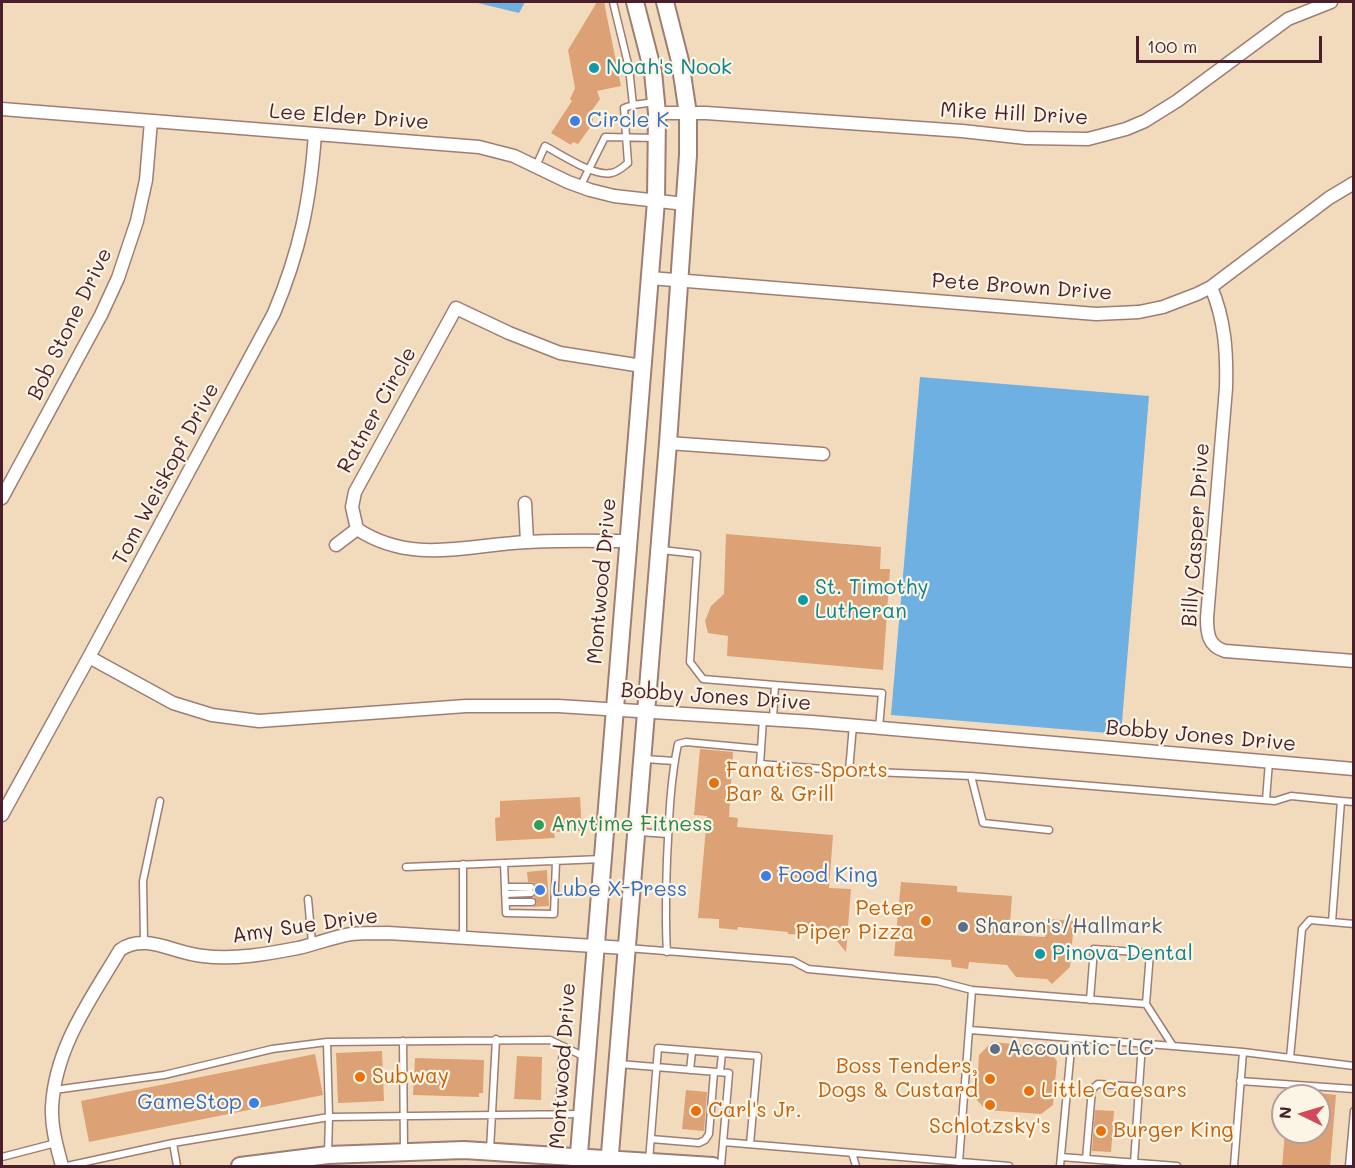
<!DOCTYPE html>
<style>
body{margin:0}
#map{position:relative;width:1355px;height:1168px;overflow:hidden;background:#f2dbbc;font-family:Mali,sans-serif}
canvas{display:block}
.frame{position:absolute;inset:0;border:3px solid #4a1f2b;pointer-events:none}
.north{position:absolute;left:1271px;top:1084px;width:60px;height:60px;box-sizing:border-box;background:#fcf5e5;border:2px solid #b59f9b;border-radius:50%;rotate:275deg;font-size:16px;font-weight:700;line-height:24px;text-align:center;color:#4a1f2b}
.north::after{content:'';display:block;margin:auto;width:21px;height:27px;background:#d1495b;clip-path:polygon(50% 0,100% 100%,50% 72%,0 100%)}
.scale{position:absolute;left:1136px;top:36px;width:186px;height:27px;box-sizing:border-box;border:3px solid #4a1f2b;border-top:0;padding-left:8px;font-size:18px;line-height:21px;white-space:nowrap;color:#4a1f2b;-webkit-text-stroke:4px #fcf5e5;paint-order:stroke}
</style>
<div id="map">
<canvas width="1355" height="1168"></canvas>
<div class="frame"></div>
<div class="north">N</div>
<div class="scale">100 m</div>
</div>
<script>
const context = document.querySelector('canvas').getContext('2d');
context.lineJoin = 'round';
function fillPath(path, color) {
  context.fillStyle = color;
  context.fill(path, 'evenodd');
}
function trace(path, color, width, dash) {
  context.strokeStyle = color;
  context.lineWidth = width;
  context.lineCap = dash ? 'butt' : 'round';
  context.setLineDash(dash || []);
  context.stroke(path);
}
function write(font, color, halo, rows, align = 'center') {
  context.font = font + ' Mali,sans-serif';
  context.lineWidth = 4.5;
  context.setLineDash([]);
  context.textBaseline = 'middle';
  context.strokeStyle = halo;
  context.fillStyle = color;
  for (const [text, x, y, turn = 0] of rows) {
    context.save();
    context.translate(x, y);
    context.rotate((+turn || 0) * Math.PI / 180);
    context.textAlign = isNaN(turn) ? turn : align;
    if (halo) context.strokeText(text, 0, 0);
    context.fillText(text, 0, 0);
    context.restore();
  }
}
fillPath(new Path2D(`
 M474,2H525L519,13Z
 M920,377L1149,396L1121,734L891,715Z`), '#6fb0e3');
fillPath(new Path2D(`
 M597,2H604L621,86L597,91L600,99L588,116L593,118L592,125L578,144L573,142L571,145L551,133L572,101L570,99L575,88L568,50Z
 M726,534L881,547L880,569H890L883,670L727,656L728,636L708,633L705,621L711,606L724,594Z
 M700,749L733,752L729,817L738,818L737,827L833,835L829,888L851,889L846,952L825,927L807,926L806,935L788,934V932L738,927L737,930L719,928V919L698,918L707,816L694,815Z
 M580,797L582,831L554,832L555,838L496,841L495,818L500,817V801Z
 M547,870L549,906L533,907L537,903L534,897L536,886L533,882H528L527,872Z
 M901,882L957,886V892L1012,896L1009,935L1045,937L1047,919L1074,921L1070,967L1052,984L1047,979L1016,977L1007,965L969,962L968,969L952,967L951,960L894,956Z
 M992,1042L1046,1047L1057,1061L1053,1105L1041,1114L986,1110L976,1099L979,1055Z
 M382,1051L384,1101L338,1103L336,1053Z
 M315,1054L323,1095L89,1142L81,1101Z
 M517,1056L542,1057L541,1100L514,1099Z
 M415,1058L484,1060L483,1093H479V1097L413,1095Z
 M686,1090L707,1092L704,1131L682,1129Z
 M1319,1093L1336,1095L1330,1167H1282L1285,1132H1319Z
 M1095,1110L1114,1111L1111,1152L1092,1151Z`), '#dca175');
const lane = new Path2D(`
 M613,2L629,68L633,105
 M536,166L545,146C561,154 594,177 611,173C618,172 623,167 628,163L624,108L633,105L655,102
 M580,187L605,137L656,138
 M662,550L697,554L690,662L703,679L775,685L773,719
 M775,685L882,693L879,728
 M763,719L760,764L849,771L971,776
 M645,759L674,761
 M849,771L853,725
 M1266,800L1269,762
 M1049,830L983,823L971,776L1275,801L1291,796L1341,801
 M639,832L668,834
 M504,863L506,913L554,914L556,861
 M406,867L602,859
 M505,887H531
 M505,894L531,893
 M308,899L312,943
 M506,902H532
 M1332,922L1341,801L1354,802
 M463,937V864
 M144,941L143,881L160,801
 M627,948L793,961L808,969L937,981L972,990L1146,1004L1173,1046L1243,1052L1354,1066
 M667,952C665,921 666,890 667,859C669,821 670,782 678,744L686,742L761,749
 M1090,1000L1094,949L1150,953L1146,1004
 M970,1030L1072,1038
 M403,1041L404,1151
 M327,1042L329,1117L581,1114
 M1290,1058L1302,929L1310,920L1354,924
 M619,1064L729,1073L721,1166
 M690,1070L692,1052
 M720,1072L722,1054
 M1240,1081L1354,1089
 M54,1090L164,1075L272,1049L327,1042L550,1040L585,1057
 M559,1115L563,1046
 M651,1139L699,1143L705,1140L709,1134L714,1072
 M723,1142L1009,1166
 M173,1143L177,1166
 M490,1150L496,1039
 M852,1153L856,1166
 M2,1157L56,1143
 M1061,1157L1177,1166
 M1086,1159L1092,1089L1098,1084L1139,1087
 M649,1161L658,1048L758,1056L750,1144
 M959,1162L972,990
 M1134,1163L1142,1043
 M67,1166L173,1143L329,1117L328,1154
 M1060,1166L1072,1038L1173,1046
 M1234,1166L1243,1052
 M1349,1166L1354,1111`);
const street = new Path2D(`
 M2,109L479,147L514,156L568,182L590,190L614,196L685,204
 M657,113H706L962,131L1026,138L1088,139L1126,129L1145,121L1177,101L1288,19L1331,2
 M650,278L1096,314L1139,312L1163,307L1197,294L1211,287L1329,198L1354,183
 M1211,287C1225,320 1227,352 1226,388L1207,618C1207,633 1208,646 1225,651L1354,661
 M668,443L823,454
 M2,498L101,315L118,278L137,221L146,180L151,121
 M525,503L527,542
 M628,541C595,541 561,540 527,542C467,545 412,565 357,529L352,507L355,492L456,308L509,333L560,353L642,366
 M336,545L357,529
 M89,657L173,703L212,715L259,721L466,706H558L812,722L1354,769
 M2,815L89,657L274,313C300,251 310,202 315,134
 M62,1166C57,1147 51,1127 52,1107C55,1047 91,999 120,950C145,932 175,954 203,956C234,960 267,954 298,948C316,944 333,937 351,934C363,933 376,933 388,933L626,948`);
const secondary = new Path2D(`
 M240,1166L328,1155L464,1150L713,1166
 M578,1166L656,201L657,113L653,72L635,2
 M609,1166L668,443L688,155V114L680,61L665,2`);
trace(lane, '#9e7d74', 9);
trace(street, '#9e7d74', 15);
trace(secondary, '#9e7d74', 20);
trace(lane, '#fff', 6);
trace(street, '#fff', 12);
trace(secondary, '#fff', 16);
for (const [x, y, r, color] of [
 [594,68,6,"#0f9aa8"],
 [575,121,6,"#3f7fe0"],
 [803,600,6,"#0f9aa8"],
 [714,783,6,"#e8710a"],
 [539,825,6,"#2e9e5b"],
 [766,876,6,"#3f7fe0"],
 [540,890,6,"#3f7fe0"],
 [926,921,6,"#e8710a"],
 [963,927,6,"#5c6f8a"],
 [1040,954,6,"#0f9aa8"],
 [995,1049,6,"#5c6f8a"],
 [360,1077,6,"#e8710a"],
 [990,1079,6,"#e8710a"],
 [1029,1091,6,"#e8710a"],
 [254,1103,6,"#3f7fe0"],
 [990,1105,6,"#e8710a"],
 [696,1111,6,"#e8710a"],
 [1101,1131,6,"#e8710a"]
]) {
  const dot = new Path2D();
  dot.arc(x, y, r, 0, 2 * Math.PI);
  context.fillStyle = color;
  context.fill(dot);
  trace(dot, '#fcf5e5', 2);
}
write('21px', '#0d838f', '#fcf5e5', [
 ["Noah's Nook",606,68],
 ["St. Timothy",815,588],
 ["Lutheran",815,612],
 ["Pinova Dental",1052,954]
], 'left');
write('21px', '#4a1f2b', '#fcf5e5', [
 ["Mike Hill Drive",1014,114,3],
 ["Lee Elder Drive",349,117,4],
 ["Pete Brown Drive",1022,287,4],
 ["Bob Stone Drive",70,324,-64],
 ["Ratner Circle",377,410,-61],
 ["Tom Weiskopf Drive",166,474,-62],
 ["Billy Casper Drive",1196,535,-86],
 ["Montwood Drive",602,581,-85],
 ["Bobby Jones Drive",716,697,4],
 ["Bobby Jones Drive",1201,736,5],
 ["Amy Sue Drive",305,926,-8],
 ["Montwood Drive",563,1066,-86]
]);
write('21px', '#366cbe', '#fcf5e5', [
 ["Circle K",587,121],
 ["Food King",778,876],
 ["Lube X-Press",552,890],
 ["GameStop",242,1103,"right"]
], 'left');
write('21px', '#c56008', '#fcf5e5', [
 ["Fanatics Sports",726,771],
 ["Bar & Grill",726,795],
 ["Peter",914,909,"right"],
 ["Piper Pizza",914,933,"right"],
 ["Boss Tenders,",978,1067,"right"],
 ["Dogs & Custard",978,1091,"right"],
 ["Subway",372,1077],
 ["Little Caesars",1041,1091],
 ["Carl's Jr.",708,1111],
 ["Schlotzsky's",990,1127,"center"],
 ["Burger King",1113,1131]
], 'left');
write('21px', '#27864d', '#fcf5e5', [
 ["Anytime Fitness",551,825]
], 'left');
write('21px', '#4e5e75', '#fcf5e5', [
 ["Sharon's/Hallmark",975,927],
 ["Accountic LLC",1007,1049]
], 'left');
</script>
